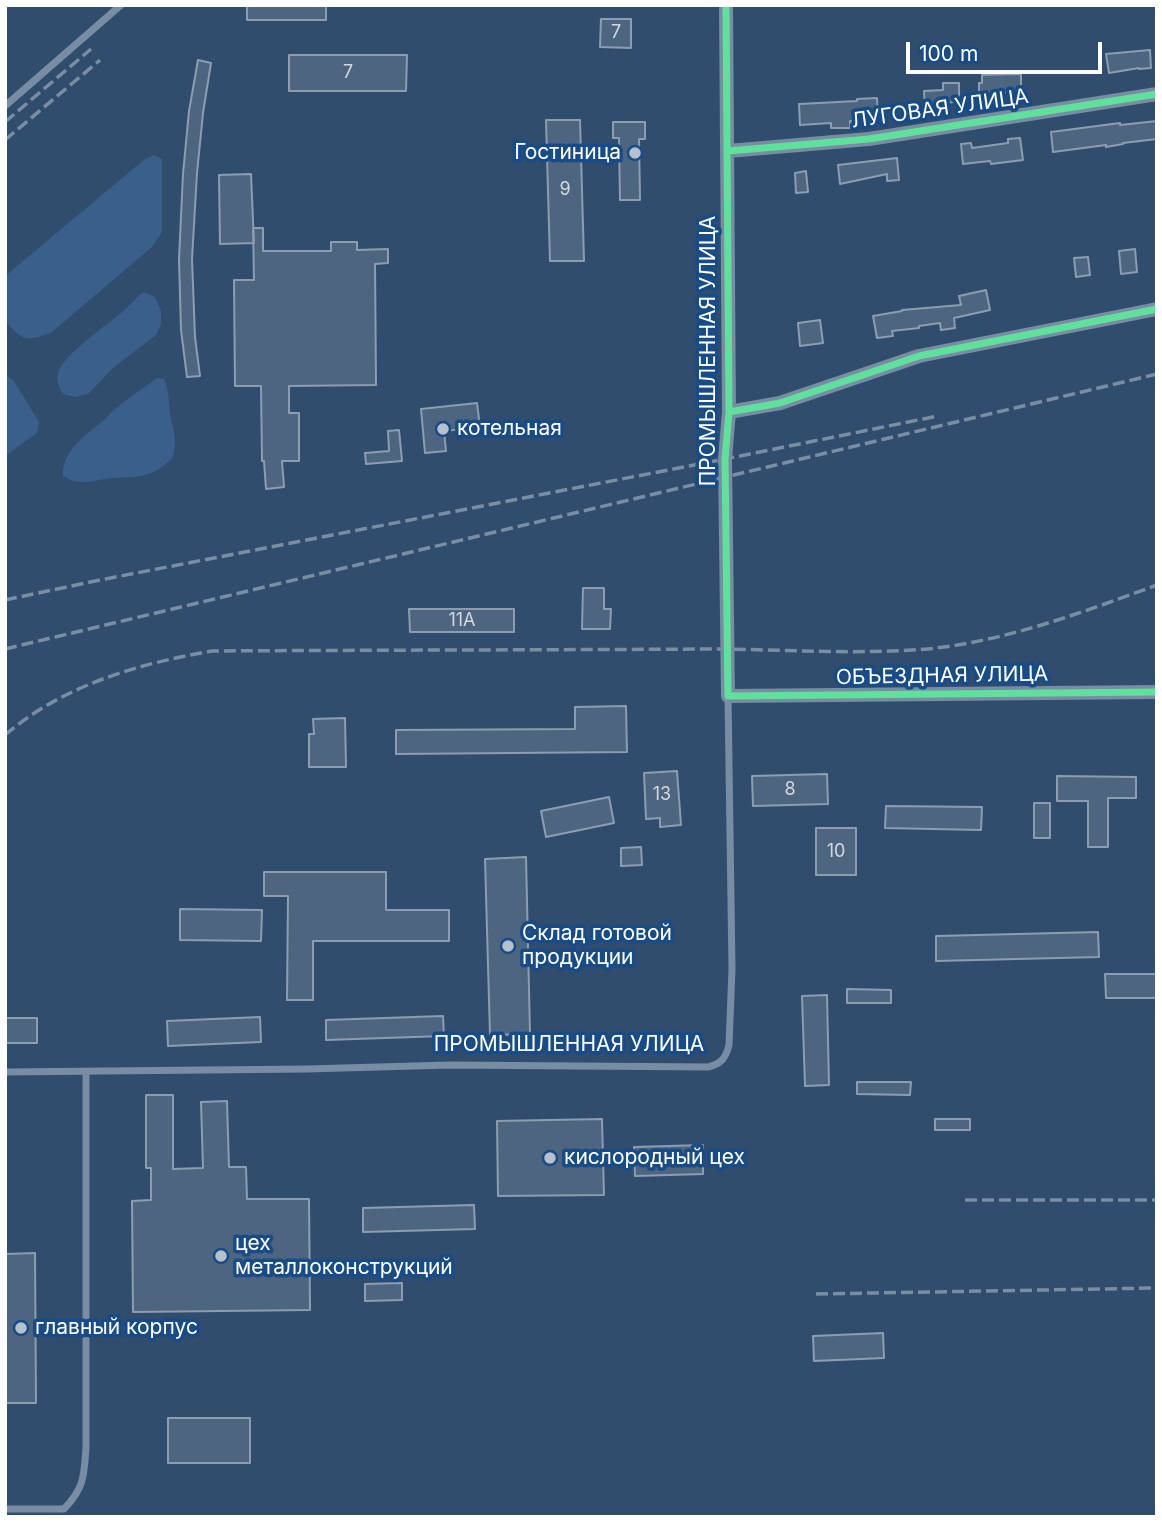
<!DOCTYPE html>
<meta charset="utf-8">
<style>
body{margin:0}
#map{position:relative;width:1162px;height:1522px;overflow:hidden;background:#314d6e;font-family:Inter,sans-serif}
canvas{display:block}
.frame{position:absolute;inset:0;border:7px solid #fff;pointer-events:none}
.scale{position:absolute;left:906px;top:42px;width:196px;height:32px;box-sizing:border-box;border:4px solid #fff;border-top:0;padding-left:9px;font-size:21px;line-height:24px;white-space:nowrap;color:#fff;-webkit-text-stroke:5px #174c88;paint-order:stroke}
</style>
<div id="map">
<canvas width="1162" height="1522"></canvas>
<div class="frame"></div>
<div class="scale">100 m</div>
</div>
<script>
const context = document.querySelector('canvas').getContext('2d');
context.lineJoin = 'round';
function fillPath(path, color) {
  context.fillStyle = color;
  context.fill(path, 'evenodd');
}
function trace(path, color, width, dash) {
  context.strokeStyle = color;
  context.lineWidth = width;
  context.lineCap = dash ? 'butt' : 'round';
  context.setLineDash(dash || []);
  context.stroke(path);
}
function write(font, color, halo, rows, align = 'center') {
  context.font = font + ' Inter,sans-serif';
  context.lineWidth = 7;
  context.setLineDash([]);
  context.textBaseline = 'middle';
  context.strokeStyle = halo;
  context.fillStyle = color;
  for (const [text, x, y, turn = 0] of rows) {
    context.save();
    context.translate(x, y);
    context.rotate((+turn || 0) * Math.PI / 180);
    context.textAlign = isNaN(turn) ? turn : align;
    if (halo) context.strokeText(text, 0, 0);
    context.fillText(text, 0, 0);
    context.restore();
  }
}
fillPath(new Path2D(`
 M154,155L162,159V232L152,247L52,332C27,342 24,342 5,321V276L145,159Z
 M144,292L155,297L161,311V325L156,335L113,368L88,394L75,397L63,394C59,388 56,380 58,373C63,354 108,325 123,311C131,305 135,298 144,292Z
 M5,374L14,381L39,422L37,433L5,456Z
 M157,378L164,379C170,392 168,405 171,419C175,435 177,442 172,459C165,464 158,471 149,474C135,479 119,476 106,479C88,482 79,485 63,476C61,451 87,434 104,420C108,416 111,412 116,408C129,398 143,388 157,378Z`), '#395f8a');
const building = new Path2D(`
 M247,5H326V20H247Z
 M601,19H631V48L600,47Z
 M1150,50L1151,68L1139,69V68L1109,73L1106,54Z
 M289,55H407L406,91H289Z
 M198,60L211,63L203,113L197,173L192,259L195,337L200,376L187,377L181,330L179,259L183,174L189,111Z
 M1021,74V92L1000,93V96H979V83H982V75Z
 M943,83H959V102L937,103V109L925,110L924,91L943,90Z
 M877,98L878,119L850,121V128H831V123L800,125L799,104L857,101V99Z
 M546,120H580L584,261H550Z
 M1157,121V139L1123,143V144L1106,147V145L1053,152L1051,132L1120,123V125Z
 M613,122H645V139H639L640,200H620L619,138H613Z
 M1020,138L1023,160L991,164L990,161L963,164L961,144L971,143L972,148L1008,143V139Z
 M897,158L899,180L887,181V174L840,184L838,165Z
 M806,171L808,192L796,193L795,173Z
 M251,174L254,243L220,244L219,175Z
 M253,228H263V251H331V242H357V250L388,249V263L375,264L376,385L289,386V413H299V461H282L284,487L266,489L264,461H262L261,386H235L234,280H254Z
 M1135,249L1137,272L1121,274L1119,251Z
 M1088,257L1090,275L1076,277L1074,258Z
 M986,290L990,310L954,318L955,328L941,330L940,323L919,326V328L892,331L893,336L877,338L873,316L902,311V310L961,305L959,296Z
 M820,320L823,343L800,346L798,323Z
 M477,403L480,427L444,431L446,451L425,453L421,409Z
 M399,430L402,461L366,464L365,453L389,451L388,431Z
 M583,588H604V609H611L610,629H582Z
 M409,609H514V632H410Z
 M626,706L627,752L396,754V730L575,729V707Z
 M345,718L346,767H309V734H314L313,719Z
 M677,771L681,825L660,827V818L646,819L644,773Z
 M827,774L828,804L753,806L752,776Z
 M1057,776L1136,777V798H1108V847H1088V801H1057Z
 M609,797L614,823L546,837L541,811Z
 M1034,803H1050V838H1034Z
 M886,806L982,807L981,830L885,828Z
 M816,828H856V875H816Z
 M641,847L642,865L621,866V848Z
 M526,857L530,1034L490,1035L485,859Z
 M264,872H386V910H449V941H313V1000H287L288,896H264Z
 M180,909L262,910L261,941L180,940Z
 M1098,932L1099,957L936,961V936Z
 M1105,974H1157V998H1106Z
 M847,989L891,990V1003H847Z
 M827,995L829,1085L805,1086L802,996Z
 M443,1016L444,1036L326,1040V1020Z
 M260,1017L261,1042L168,1046L167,1021Z
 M5,1018H37V1043H5Z
 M857,1082H911L910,1095L857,1094Z
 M146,1095H173V1169L203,1168L201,1102L227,1101L229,1167H246L247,1199H309L310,1310L133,1312L132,1201L151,1200V1168H146Z
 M602,1119L604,1195L498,1196L497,1121Z
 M935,1119H970V1130H935Z
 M703,1145V1174L635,1176L634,1147Z
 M474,1205L475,1229L363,1232V1208Z
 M35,1253L36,1403H5V1254Z
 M402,1283V1300L365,1301V1284Z
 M883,1333L884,1358L814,1361L813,1336Z
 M168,1418H250V1463H168Z`);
fillPath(building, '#4d657f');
trace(building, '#8c9db1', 2);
trace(new Path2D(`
 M5,106L121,5
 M5,1072L307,1069L450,1065L708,1067C721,1064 726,1058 729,1045L732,969L728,696
 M5,1509H64C84,1488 84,1477 86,1448V1072`), '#788ca4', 7);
trace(new Path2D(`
 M726,5L729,412L725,459L728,696L1157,692
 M728,151L869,139L1157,94
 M729,412L780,403L919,356L1157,309`), '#788ca4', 14);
trace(new Path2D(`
 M5,122L91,49
 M5,140L100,60
 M5,600L95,581L725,459L938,416
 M5,649L1157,374
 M5,735C64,685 137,664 212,651C376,650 540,650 705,649C779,649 854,655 927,649C1007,641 1083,612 1157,585
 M965,1200H1157
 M816,1294L1157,1288`), '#798da3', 3.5, [12, 5]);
trace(new Path2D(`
 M726,5L729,412L725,459L728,696L1157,692
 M728,151L869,139L1157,94
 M729,412L780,403L919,356L1157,309`), '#60e19b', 7);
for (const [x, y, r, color] of [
 [635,153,7,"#b7c1cc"],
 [443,429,7,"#b7c1cc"],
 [508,946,7,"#b7c1cc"],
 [550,1158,7,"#b7c1cc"],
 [221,1256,7,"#b7c1cc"],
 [21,1328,7,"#b7c1cc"]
]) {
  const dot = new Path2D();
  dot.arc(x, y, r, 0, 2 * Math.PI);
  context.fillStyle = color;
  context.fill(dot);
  trace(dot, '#174c88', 2.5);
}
write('18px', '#d2d8df', null, [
 ["7",616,33],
 ["7",348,73],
 ["9",565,190],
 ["11А",462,621],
 ["8",790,790],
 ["13",662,795],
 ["10",836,852]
]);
write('21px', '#fff', '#174c88', [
 ["ЛУГОВАЯ УЛИЦА",940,109,-8],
 ["ПРОМЫШЛЕННАЯ УЛИЦА",709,351,-90],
 ["ОБЪЕЗДНАЯ УЛИЦА",942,676,-1],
 ["ПРОМЫШЛЕННАЯ УЛИЦА",569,1045]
]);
write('21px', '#fff', '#174c88', [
 ["Гостиница",621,153,"right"],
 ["котельная",457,429],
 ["Склад готовой",522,934],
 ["продукции",522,958],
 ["кислородный цех",564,1158],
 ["цех",235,1244],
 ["металлоконструкций",235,1268],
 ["главный корпус",35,1328]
], 'left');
</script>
